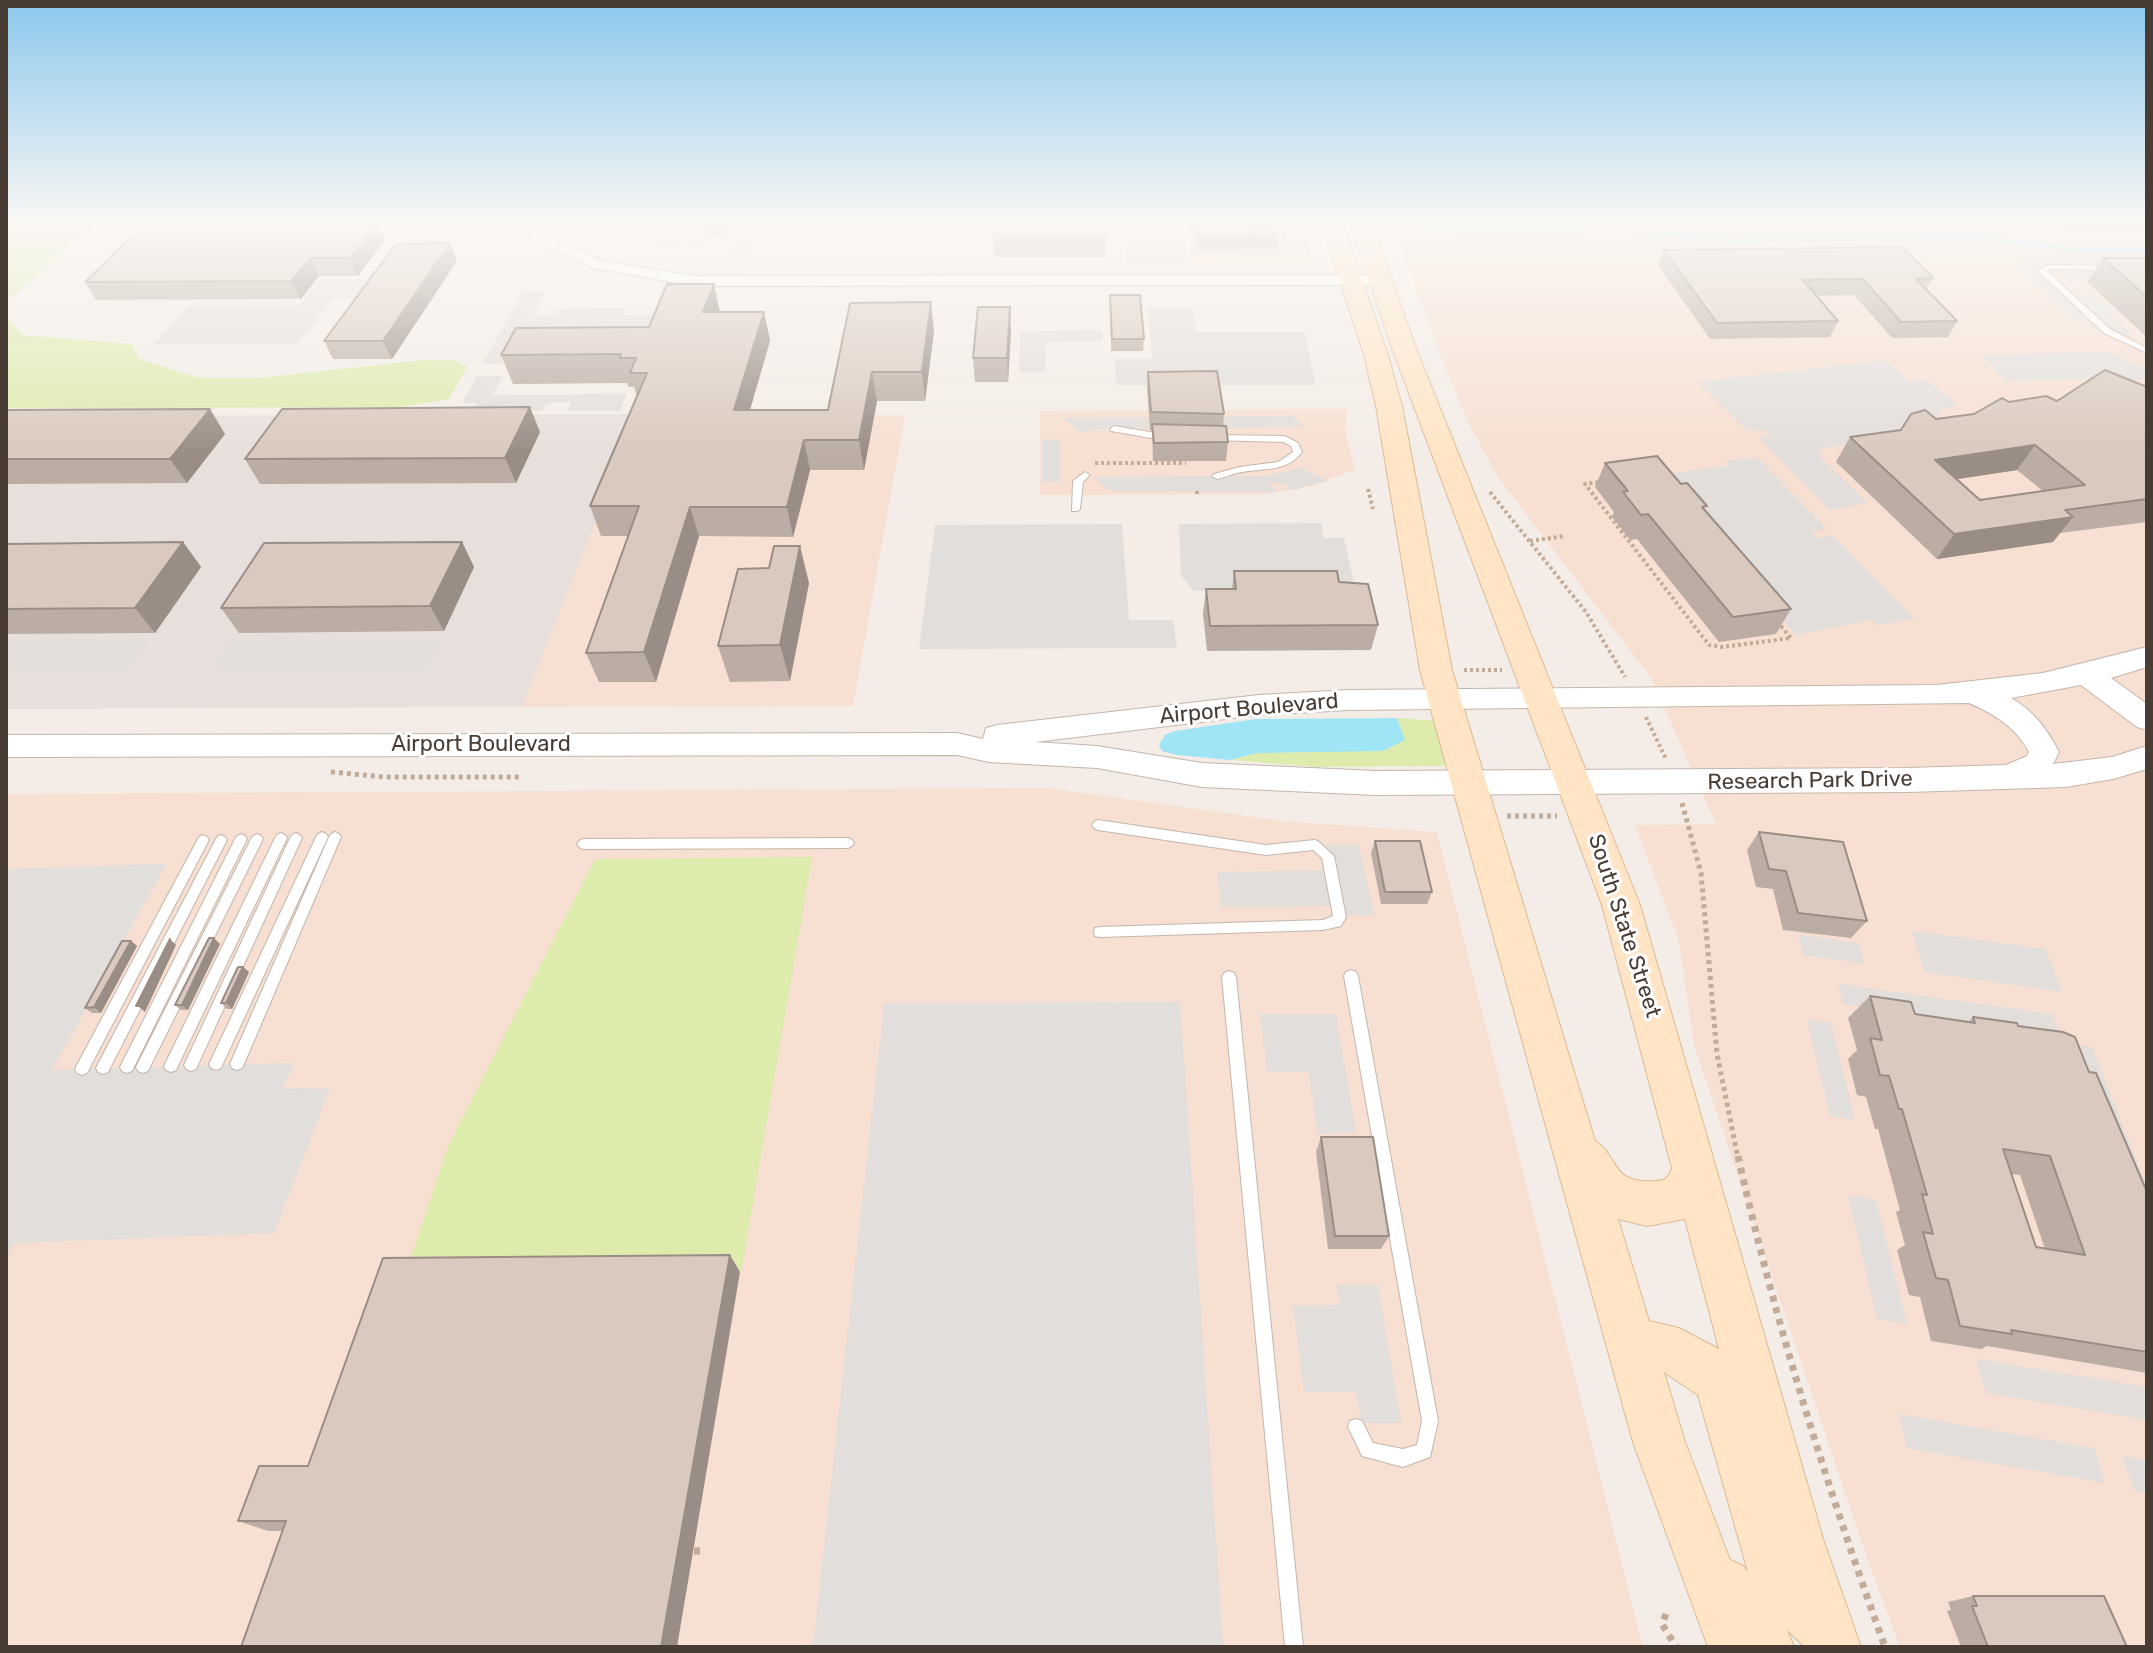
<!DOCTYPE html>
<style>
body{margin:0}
#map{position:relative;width:2153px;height:1653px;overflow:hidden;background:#f4ede7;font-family:Rubik,sans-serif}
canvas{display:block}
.frame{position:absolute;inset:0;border:8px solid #483c35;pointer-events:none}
</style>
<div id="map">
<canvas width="2153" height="1653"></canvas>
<div class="frame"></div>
</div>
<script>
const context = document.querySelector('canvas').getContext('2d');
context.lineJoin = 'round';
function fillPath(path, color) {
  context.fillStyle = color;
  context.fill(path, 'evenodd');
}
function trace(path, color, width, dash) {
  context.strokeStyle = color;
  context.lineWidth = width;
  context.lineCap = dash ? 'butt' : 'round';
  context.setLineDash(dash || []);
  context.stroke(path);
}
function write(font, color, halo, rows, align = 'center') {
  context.font = font + ' Rubik,sans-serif';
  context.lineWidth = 6;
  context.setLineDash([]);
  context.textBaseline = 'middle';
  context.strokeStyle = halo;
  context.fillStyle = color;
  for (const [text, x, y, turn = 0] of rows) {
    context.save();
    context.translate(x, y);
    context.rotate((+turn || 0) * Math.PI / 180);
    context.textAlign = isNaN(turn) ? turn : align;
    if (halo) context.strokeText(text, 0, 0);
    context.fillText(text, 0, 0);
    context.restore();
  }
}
fillPath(new Path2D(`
 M1187,223H1303L1314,264L1193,265Z
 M1392,223H2147V1647H1900L1867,1558L1694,1045L1679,941L1635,825L1716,824L1651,678L1498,477L1468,422L1445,367Z
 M1347,409L1345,431L1355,469L1313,486L1265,494L1040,495V411Z
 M638,414L905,415L853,706L522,707Z
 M1047,788L1282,821L1437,832L1643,1647H6V794Z`), '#f7dfd1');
fillPath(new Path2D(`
 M638,414L522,707L6,709V416Z`), '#e7dfdc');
fillPath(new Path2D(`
 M6,223H96L6,302Z
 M6,315L23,335L132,344L139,359L199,378H259L422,360H454L467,367L449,399L401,407L6,408Z
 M1397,718L1440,721L1451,763L1446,766L1318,767L1230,760L1257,753L1405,740Z
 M812,857L741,1272L405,1275L448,1146L595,859Z`), '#ddebad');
fillPath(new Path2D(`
 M748,223H770L744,239L758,244L743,253L729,249L737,243L722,239Z
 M1124,223H1181L1188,265H1126Z
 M665,225L711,238L698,246L682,242L669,249L639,240Z
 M2019,257H2092L2099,263H2111L2106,257H2147V279L2069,280L2061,272H2053L2079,298H2101L2113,310L2107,311L2133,335H2101L2083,319H2069L2014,265H2026Z
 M373,270H393L371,298L333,299L297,344H154L190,305H299L320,279H365Z
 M523,292H545L533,315H554L557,309L626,308L624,315H668L656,345L509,364H483Z
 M1148,307H1193L1196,332H1304L1316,385H1116L1115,359H1152Z
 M1102,330V341L1046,342L1045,372L1019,373L1020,331Z
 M2107,353L2147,369V379L2006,381L1981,355Z
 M1885,360L1911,382L1927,380L1958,406L1942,408L1929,428L1824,448L1820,452L1822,459L1868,503L1830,510L1759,438L1770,437L1765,430H1746L1698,382Z
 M477,376H503L493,395L627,394L620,411H568L571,402L546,403L542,411H472L476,403H462Z
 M1293,416L1304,427L1093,429L1081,433L1063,418Z
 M1042,440H1060V482H1042Z
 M1757,457L1827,529L1812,532L1817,538L1834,536L1914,619L1877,625L1872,620L1796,635L1765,600L1672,473L1728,466L1725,461Z
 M1301,468L1328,480L1295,490L1277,482L1270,484L1277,492L1111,491L1093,477L1265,476Z
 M1321,523L1324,538H1344L1354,584L1291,590L1194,591L1181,576L1179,524Z
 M1122,524L1129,620H1173L1177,648L919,649L935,525Z
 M440,639L427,667L214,668L232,640Z
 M148,640L129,667L6,669V642Z
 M1325,845H1359L1374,915H1340L1338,906L1221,907L1217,872L1329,870Z
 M166,864L52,1070L294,1063L283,1089L330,1088L274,1233L15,1243L6,1260V869Z
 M1912,931L2045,949L2062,992L1925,972Z
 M1798,935L1859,943L1864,964L1803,955Z
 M1838,984L2052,1014L2061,1035L1843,1004Z
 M1180,1002L1223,1647H813L884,1003Z
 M1260,1014H1336L1356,1133L1317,1134L1309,1072H1267Z
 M1807,1020L1831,1023L1855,1120L1830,1116Z
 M2065,1044L2092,1047L2147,1188L2119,1184Z
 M1848,1195L1876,1200L1907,1324L1877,1319Z
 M1337,1285H1378L1401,1423H1361L1356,1392H1304L1293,1306L1340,1305Z
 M1976,1359L2147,1387V1420L1986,1393Z
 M1899,1414L2094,1448L2105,1483L1907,1448Z
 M2122,1456L2147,1460V1493L2134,1490Z`), '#e2dedc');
fillPath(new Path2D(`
 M1397,718L1405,740L1383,751L1257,753L1230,760L1177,755L1162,751L1159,745L1165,735L1175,731L1256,719Z`), '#9fe5f5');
trace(new Path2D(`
 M1418,223L1454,231H1581
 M1632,231L1728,241L1971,237L2082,250H2147`), '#9fe5f5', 5);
const service = new Path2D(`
 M1282,228V243H1270V239H1275V233H1268V229Z
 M2049,265L2115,266L2116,268L2112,270L2050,269L2047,271L2110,329L2147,348V353L2104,333L2038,271Z
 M1114,426L1168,435L1172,438L1168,441L1111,431L1110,429Z
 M1215,435L1285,436L1298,443L1302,452C1287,472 1265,468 1242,472C1234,473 1226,477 1217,479L1212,476L1214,474L1240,467L1278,462L1293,452L1291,446L1283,442L1212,440L1211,438Z
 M1085,472L1090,475L1083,482L1080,509L1078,511H1072L1073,481Z
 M1098,820L1266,845L1315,840L1319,842L1334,856L1346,917L1341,926L1323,930L1100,937L1095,936L1094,932L1095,928L1100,927L1323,920L1333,916L1322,858L1313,850L1266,855L1098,830L1094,828L1092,825L1094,822Z
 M322,832L326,834L328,837L221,1068L216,1070L211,1068L209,1064L211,1060L316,837L318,834Z
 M335,832L339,834L341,837L244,1064L242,1068L237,1070L232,1068L230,1064L329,837L331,834Z
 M281,833L285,835L287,838L176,1070L171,1072L166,1070L164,1066L166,1062L275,838L277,835Z
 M296,833L300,835L302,838L196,1069L191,1071L186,1069L184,1065L186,1061L290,838L292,835Z
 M241,834L245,836L247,839L132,1071L127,1073L122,1071L120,1067L122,1063L235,839L237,836Z
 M257,834L261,836L263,839L148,1071L143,1073L138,1071L136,1067L138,1063L251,839L253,836Z
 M203,835L207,837L209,840L87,1073L82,1075L77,1073L75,1069L77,1065L199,837Z
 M221,835L225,837L227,840L108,1072L103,1074L98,1072L96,1068L98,1064L217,837Z
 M848,838L852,840L854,843L852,846L848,848L583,849L579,847L577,844L579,841L583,839Z
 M1351,970L1356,972L1358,976L1438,1421L1430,1457L1403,1467L1362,1456L1348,1427L1350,1421L1356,1419L1362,1421L1373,1443L1403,1449L1417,1445L1422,1421L1344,976L1346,972Z
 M1229,971L1234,973L1236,977L1303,1647H1285L1222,977L1224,973Z`);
const minor = new Path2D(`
 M495,223H514L602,261L695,276L1381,275L1389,280L1381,285L695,286L593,268Z`);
const tertiary = new Path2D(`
 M2147,647V667L2111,678L2147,704V730L2137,727L2081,685L2011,698C2034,711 2047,729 2059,752L2053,764L2112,757L2147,746V769L2113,779L2066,787L1908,792L1376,795L1202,787L1097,768L989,762L957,755L6,757V735L957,733L983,739L986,728L997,725L1259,695L1349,690L1937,685L2043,673ZM1969,703C1994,714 2016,727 2029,752L2027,756L2006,765L1908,768L1376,771L1202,763L1097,746L1035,742L1259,715L1349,710Z`);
const secondary = new Path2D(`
 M1321,223H1343L1388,355L1402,406L1452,670L1595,1141C1620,1157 1610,1184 1654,1181C1665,1181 1668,1179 1672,1168L1602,905L1393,351L1350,223H1372L1417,351L1640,905L1824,1542L1861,1647H1805L1787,1630L1794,1647H1708L1633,1442L1420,670L1376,406L1364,355ZM1618,1219L1647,1226L1685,1219L1719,1349L1679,1328L1649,1321ZM1664,1372L1698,1395L1748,1572L1742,1565L1730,1560L1685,1442Z`);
trace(service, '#c3b6ac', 2);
trace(minor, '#c3b6ac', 2);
trace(tertiary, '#c3b6ac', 2);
trace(secondary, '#dab996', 2);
trace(new Path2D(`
 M1095,463H1186`), '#c3ab99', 3, [3, 3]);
trace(new Path2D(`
 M1095,463H1186
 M1653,475L1791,638L1722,647L1709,645L1585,484Z
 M1368,489L1373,509
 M1197,491V497
 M1490,492L1586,612L1625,677
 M1530,541L1565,536
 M1464,670H1502
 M1646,717L1666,759`), '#c3ab99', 4, [3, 3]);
trace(new Path2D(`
 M331,772L385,777H522
 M1682,803L1701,873L1717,1054L1738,1158
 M1507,816H1557`), '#c3ab99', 5, [4, 4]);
trace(new Path2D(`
 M1738,1156C1775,1323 1827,1486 1885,1647
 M694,1551H703
 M1666,1614L1662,1624L1676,1647`), '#c3ab99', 7, [6, 6]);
fillPath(service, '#fff');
fillPath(minor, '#fff');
fillPath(tertiary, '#fff');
fillPath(secondary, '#ffe5c6');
fillPath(new Path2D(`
 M673,223H742L718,237Z
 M1105,223V257H995L994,237Z
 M1192,223H1272L1271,231L1279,236L1278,249L1197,250ZM1249,227L1259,228L1258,232H1251Z
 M2058,223H2147V232H2068Z
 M385,240L358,276H319L301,299L96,300L85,282Z
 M1664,250L1933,278L1926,289L1957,321L1948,337L1892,338L1854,295L1816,296L1838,321L1830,337L1710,339L1658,265Z
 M2103,258H2147V337L2087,282Z
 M457,261L392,359H333L324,341Z
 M1110,295L1144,339L1143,351H1111Z
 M850,303L934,331L925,401H877L864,470H810L793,537L699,536L656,682H599L586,653L628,536H601L590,506L637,396L634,387H629L627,383L513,384L501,355L720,312H764L770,341L750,410H828Z
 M1011,331L1008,382H975L973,358Z
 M1148,372L1224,414L1223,426L1228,442L1226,461H1153L1152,431L1150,430L1147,390Z
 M2147,387V522L2060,533L2053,542L1937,559L1836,462L1850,437L1901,430L1936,419L1974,414L2009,402L2057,401ZM2017,470L2043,491L1980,500L1957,479Z
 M6,410L225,434L187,483L6,484Z
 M540,432L516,483L260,484L245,459Z
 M1605,463L1705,511L1791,609L1776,634L1719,642L1637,539L1630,540L1612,517L1614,512L1595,487Z
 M183,542L201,567L155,633L6,634V544Z
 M462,542L474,567L444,631L239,633L221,608Z
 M769,568L809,583L790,681L730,682L718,646Z
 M1234,571L1339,582L1378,625L1371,650L1207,651L1203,614L1206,589H1232Z
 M1759,832L1867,921L1851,938L1783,930L1773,889L1756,887L1747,850Z
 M1375,841L1432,892L1427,904H1381L1371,853Z
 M131,941L137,946L101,1013H92L85,1008Z
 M220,944L188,1010H181L175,1005Z
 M243,967L249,972L232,1009H227L221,1003Z
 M1870,996L1915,1014L1968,1022L1973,1017L2018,1026L2089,1072L2147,1192V1373L1987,1346L1981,1349L1931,1341L1920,1297L1909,1295L1897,1250L1905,1245L1896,1212L1900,1210L1878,1129H1875L1866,1097L1857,1095L1848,1059L1857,1050L1848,1018ZM2011,1174L2020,1175L2045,1249L2036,1247Z
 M1321,1137L1389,1236L1381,1249H1328L1316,1152Z
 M740,1272L282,1531H268L238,1521L308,1466Z
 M1973,1596L2127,1647H1961L1947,1611L1951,1610L1948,1602Z`), '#bbada3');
fillPath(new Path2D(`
 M377,223L385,240L358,276L350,258Z
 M715,223H742L718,237Z
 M450,243L457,261L392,359L383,341Z
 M311,258L319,276L301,299L291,281Z
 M714,284L720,312H703Z
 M931,302L934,331L925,401L922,372Z
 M1010,307L1011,331L1008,382L1007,358Z
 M764,312L770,341L741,440L734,410Z
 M872,372L877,401L864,470L859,440Z
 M530,407L540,432L516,483L505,458Z
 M210,409L225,434L187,483L170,459Z
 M804,440L810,470L793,537L787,507Z
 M2035,445L2017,470L1919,485L1935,460Z
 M690,507L699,536L656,682L644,652Z
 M2073,517L2053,542L1937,559L1954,534Z
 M183,542L201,567L155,633L135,608Z
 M462,542L474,567L444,631L430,606Z
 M800,546L809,583L790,681L780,645Z
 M214,938L220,944L188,1010L182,1005Z
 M170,939L176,945L145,1012L138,1006Z
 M131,941L137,946L101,1013L94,1007Z
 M243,967L249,972L232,1009L226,1003Z
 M730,1255L740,1272L677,1647H661Z`), '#998d85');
const building = new Path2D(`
 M377,223L350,258H311L291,281L85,282L144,225Z
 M996,223H1105L1106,237H994Z
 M1195,223H1248L1251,232L1264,231L1265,227L1261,223H1272L1269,230L1279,236L1198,237Z
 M450,243L383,341H324L396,244Z
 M1902,247L1933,278L1916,279L1957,321L1901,322L1863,279L1803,280L1838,321L1717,323L1664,250Z
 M2103,258H2147V297Z
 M667,284H714L703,312H764L734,410H828L850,303L931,302L922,372H872L859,440H804L787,507H690L644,652L586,653L639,506H590L647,373H630L636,358H620L621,354L501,355L516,328L649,327Z
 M1110,295H1140L1144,339H1112Z
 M978,307H1010L1007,358H973Z
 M2105,370L2147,387V499L2065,510L2073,517L1954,534L1850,437L1901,430L1911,414L1925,410L1936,419L1974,414L2002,398L2009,402L2046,396L2057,401ZM2035,445L2085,485L1980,500L1935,460Z
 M1217,371L1224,414L1151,412L1148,372Z
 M530,407L505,458L245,459L282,409Z
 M210,409L170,459H6V410Z
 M1152,424L1226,426L1228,442L1154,443Z
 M1657,456L1681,484L1687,483L1707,506L1702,507L1791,609L1733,617L1648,514L1641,515L1623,492L1628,491L1605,463Z
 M183,542L135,608L6,609V544Z
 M462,542L430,606L221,608L264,543Z
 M774,546H800L780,645L718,646L738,569L769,568Z
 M1234,571H1337L1339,582L1368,584L1378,625L1210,626L1206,589H1236Z
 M1759,832L1843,842L1867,921L1798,913L1786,871L1769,869Z
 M1375,841H1420L1432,892H1385Z
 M209,938H214L182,1005H175Z
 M170,939L138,1006H136Z
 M122,941H131L94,1007L85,1008Z
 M238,967H243L226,1003H221Z
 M1870,996L1911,1002L1915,1014L1975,1023L1973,1017L2017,1023L2018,1026L2063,1032L2075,1037L2089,1072L2096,1073L2147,1192V1352L2011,1330L2012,1334L1960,1326L1948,1280L1936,1278L1923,1232L1933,1234L1922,1194L1927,1195L1902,1109H1899L1889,1076L1880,1075L1870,1038L1882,1040ZM2003,1149L2050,1156L2085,1255L2036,1247Z
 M1321,1137H1373L1389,1236H1335Z
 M730,1255L661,1647H241L286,1521H238L259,1466H308L383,1258Z
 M1973,1596H2104L2127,1647H1988L1972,1606H1977Z`);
fillPath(building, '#dac9be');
trace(building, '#998d85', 2);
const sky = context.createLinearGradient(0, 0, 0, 455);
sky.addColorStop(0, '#8bc8ed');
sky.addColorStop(0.49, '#faf7f4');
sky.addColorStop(1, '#faf7f400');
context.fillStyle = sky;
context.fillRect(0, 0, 2153, 455);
write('22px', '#483c35', '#fff', [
 ["Airport Boulevard",1249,709,-5],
 ["Airport Boulevard",481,745],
 ["Research Park Drive",1810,781,-1],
 ["South State Street",1624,926,72]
]);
</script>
